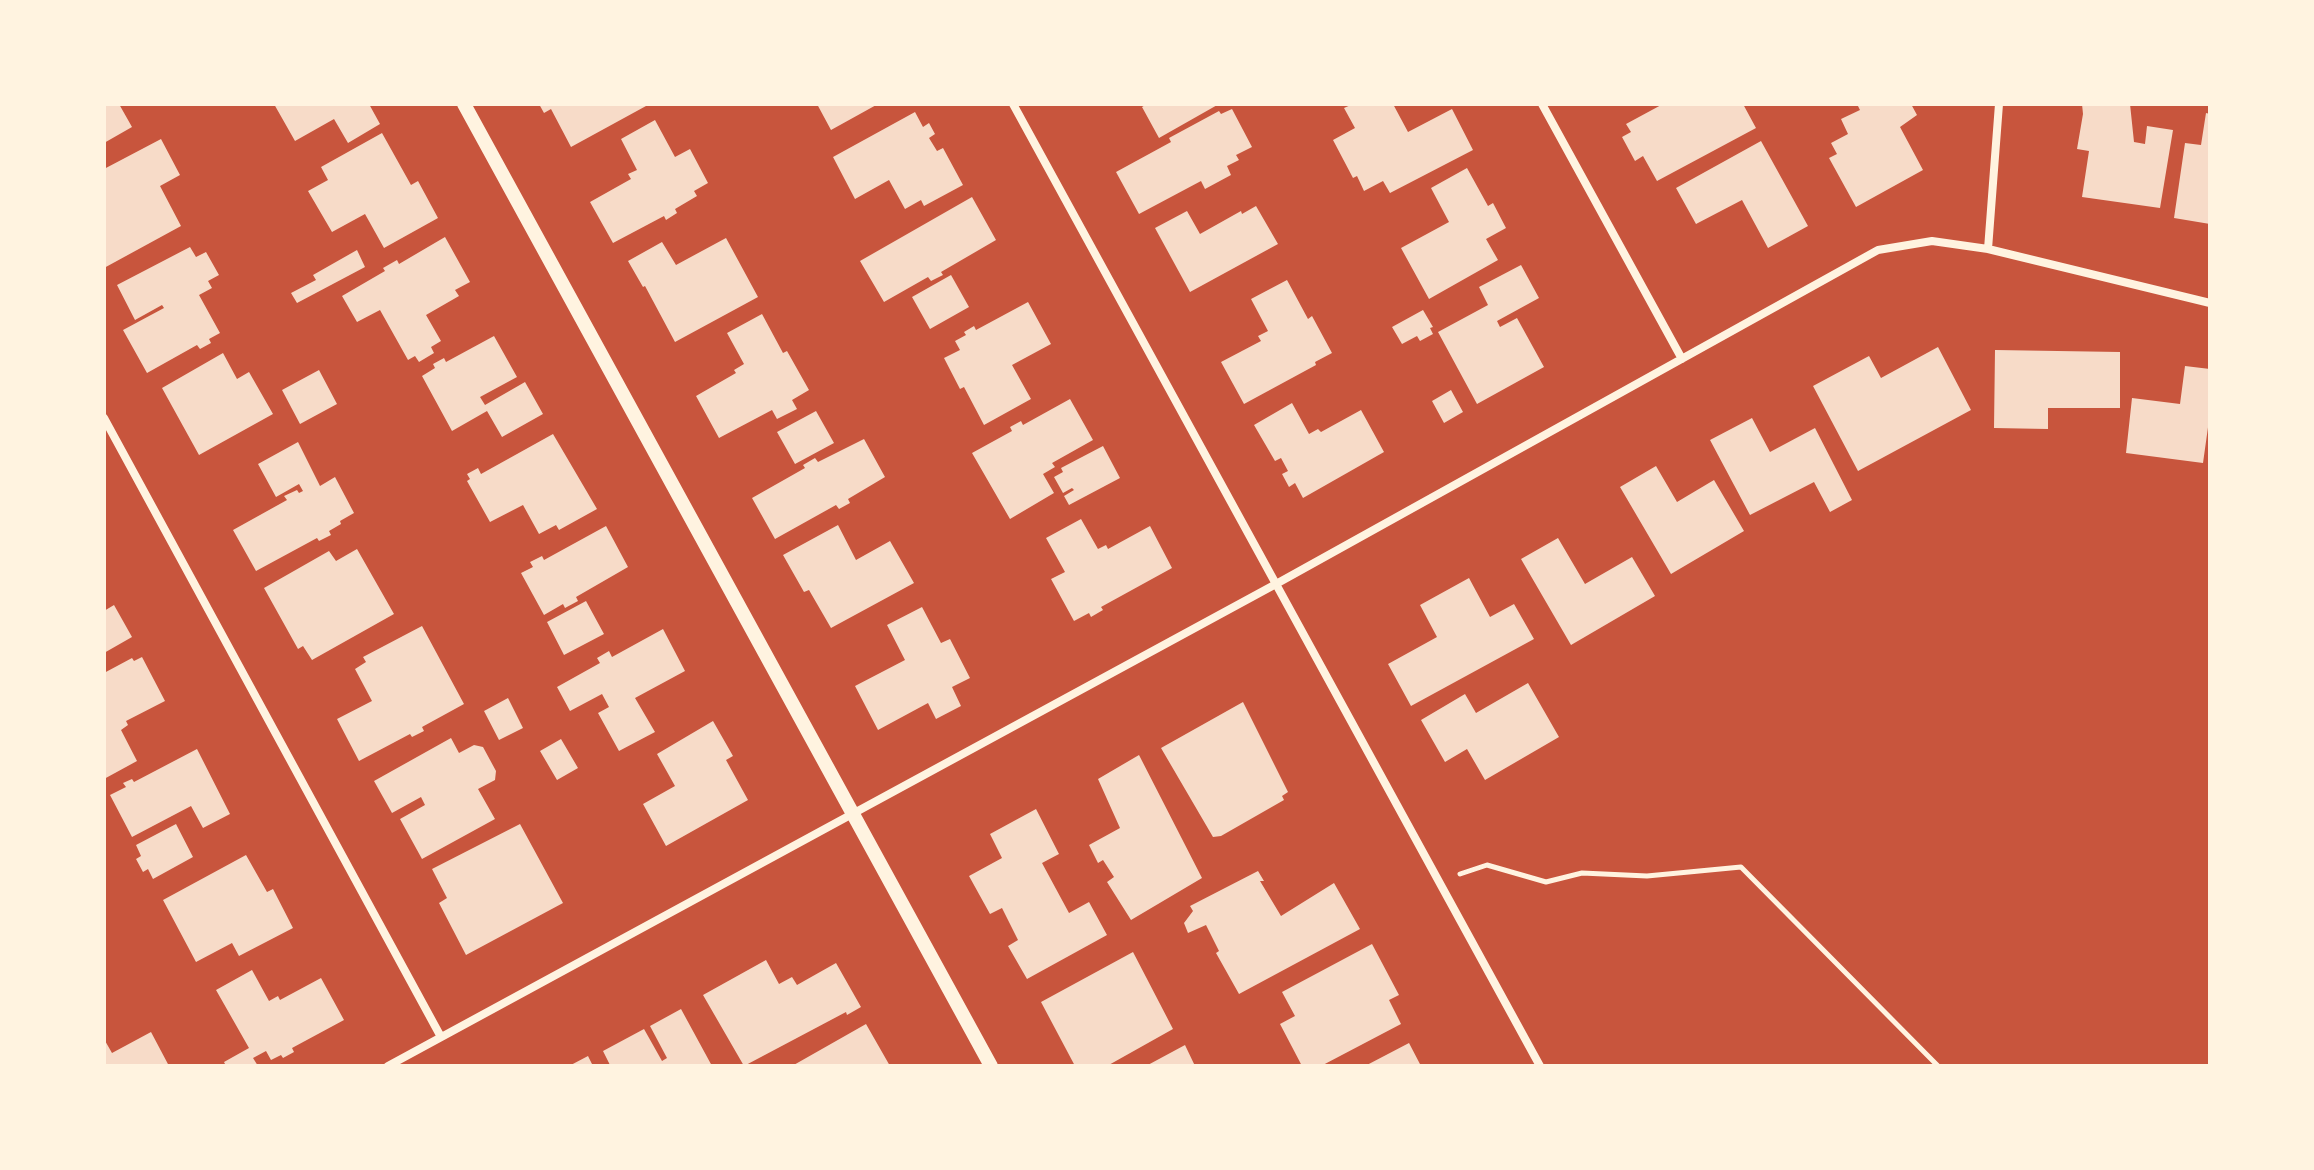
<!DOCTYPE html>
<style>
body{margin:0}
#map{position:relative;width:2314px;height:1170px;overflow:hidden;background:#c8553d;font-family:"Exo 2",sans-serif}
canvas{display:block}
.frame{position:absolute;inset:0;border:106px solid #fff3e0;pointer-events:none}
</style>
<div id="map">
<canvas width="2314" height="1170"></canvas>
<div class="frame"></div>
</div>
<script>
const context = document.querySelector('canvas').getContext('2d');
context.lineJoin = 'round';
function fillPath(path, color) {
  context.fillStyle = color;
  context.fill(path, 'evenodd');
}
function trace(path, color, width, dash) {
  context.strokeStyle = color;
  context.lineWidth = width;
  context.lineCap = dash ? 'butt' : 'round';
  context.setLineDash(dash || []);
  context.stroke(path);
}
fillPath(new Path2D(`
 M104,104H119L132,127L104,143Z
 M274,104H369L380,124L348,143L334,119L295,141Z
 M539,104H645L646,106L571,147L551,109L544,113Z
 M817,104H878L831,130Z
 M1147,104H1219L1159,138L1142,107Z
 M1353,104H1393L1408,132L1452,109L1473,150L1390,193L1383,181L1364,191L1357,176L1353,178L1333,140L1355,128L1344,108Z
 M1663,104H1743L1756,128L1657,181L1643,156L1635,161L1622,137L1631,132L1626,124Z
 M1857,104H1911L1917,115L1900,127L1923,170L1856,207L1829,158L1837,154L1831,143L1848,134L1841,119L1860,110Z
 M2082,104H2130L2134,142L2145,144L2147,126L2173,130L2160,208L2082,197L2089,151L2077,149L2083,114Z
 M1232,109L1252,147L1236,155L1239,160L1227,166L1231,175L1205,189L1201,181L1139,214L1116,172L1171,142L1169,138L1219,111L1221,114Z
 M915,112L923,127L929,123L935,134L929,138L937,151L943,148L963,185L924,206L921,200L905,209L889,180L855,199L833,157Z
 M2206,113L2210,114V224L2174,218L2185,143L2201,145Z
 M655,120L675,157L690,149L708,183L694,191L697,196L675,209L677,213L666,220L664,216L613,243L590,202L631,179L628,174L637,170L621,139Z
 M382,133L411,185L418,181L438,218L384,248L365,214L332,232L308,191L328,180L321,167Z
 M161,139L180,175L160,186L181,226L104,268V169Z
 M1761,141L1808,226L1768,248L1742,200L1696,224L1676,188Z
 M1467,168L1488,206L1493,203L1506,228L1486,239L1498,260L1429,299L1401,248L1449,222L1431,188Z
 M972,197L996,240L941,272L943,275L931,281L928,277L884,302L860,261Z
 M1256,206L1278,244L1190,292L1155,228L1187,211L1200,234L1241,211L1242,214Z
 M445,237L470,282L455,290L459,296L426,315L441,341L431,347L434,353L419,362L415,356L408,360L380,310L357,322L342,296L385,271L383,268L397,260L399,264Z
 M726,238L758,297L675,342L645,286L643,287L628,261L662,242L676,265Z
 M190,247L196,257L206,252L219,275L208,281L212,288L199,295L220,333L209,339L211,343L200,349L197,345L147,373L123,330L164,308L162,305L135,320L117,285Z
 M357,250L365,267L297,303L291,293L316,280L313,275Z
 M1521,265L1539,298L1497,321L1500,327L1517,318L1544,367L1477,404L1438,332L1488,305L1479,287Z
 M951,275L969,307L930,329L912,297Z
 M1287,280L1308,319L1312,316L1332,353L1315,362L1316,365L1244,404L1221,362L1261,341L1258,336L1268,331L1251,299Z
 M1028,302L1051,344L1012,365L1031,399L984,425L964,387L960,389L944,358L960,350L955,341L966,335L964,332L974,326L976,330Z
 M1423,310L1433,327L1430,328L1433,334L1420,341L1417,336L1402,344L1392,327Z
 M762,314L783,353L787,351L809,390L792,400L797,409L777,419L772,410L719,438L696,396L736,373L734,370L744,364L727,333Z
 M494,336L517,377L480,397L485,405L525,382L543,414L502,437L487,411L452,431L422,376L435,368L433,364L444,358L446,362Z
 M1938,347L1971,410L1858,471L1813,386L1869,356L1881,378Z
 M1995,350L2120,352V408H2048V429L1994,428Z
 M223,353L237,379L249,372L273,414L199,455L162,388Z
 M2185,366L2210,369V413L2203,463L2126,453L2132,398L2180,404Z
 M319,370L337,404L300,424L282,390Z
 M1451,390L1463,412L1444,423L1432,401Z
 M1070,399L1093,440L1052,463L1055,467L1043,474L1054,493L1010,519L972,453L1012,431L1010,427L1021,421L1023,425Z
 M1292,403L1309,434L1318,429L1321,432L1361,410L1384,452L1303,498L1295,483L1289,487L1282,474L1288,471L1281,458L1275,461L1254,425Z
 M816,411L834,443L795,464L777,432Z
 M1752,418L1770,452L1815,428L1852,500L1830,512L1814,482L1750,515L1710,440Z
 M553,434L597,509L559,530L556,525L539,534L523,505L490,522L467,481L470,479L467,474L478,468L481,474Z
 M864,439L885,477L848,499L850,503L839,509L836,505L775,539L752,498L805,468L803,465L815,458L818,462Z
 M298,442L320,486L335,477L354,513L340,521L341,524L329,531L331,535L319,541L317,538L256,571L233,530L287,500L284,496L297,490L299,493L303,491L299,484L276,497L258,464Z
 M1103,446L1120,478L1069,505L1064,496L1074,490L1072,488L1063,493L1054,477L1063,472L1061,468Z
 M1656,466L1677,502L1714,480L1744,531L1671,574L1620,487Z
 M1081,519L1098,549L1106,545L1108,549L1150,526L1172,568L1101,607L1103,610L1091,617L1089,613L1074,621L1051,579L1065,572L1046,538Z
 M838,525L856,560L890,541L914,583L831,628L809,590L804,592L783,555Z
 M606,526L628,567L576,597L578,601L565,608L563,604L544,615L521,573L533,567L530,562L542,556L544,560Z
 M1558,538L1585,584L1632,557L1655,596L1571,645L1521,559Z
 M357,549L394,614L312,660L303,646L298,649L264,588L329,551L336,561Z
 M1469,578L1490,617L1514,604L1534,639L1411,706L1388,664L1437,637L1420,605Z
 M586,601L604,634L564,655L547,622Z
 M114,605L132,637L104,653V611Z
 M922,607L941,643L950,639L970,678L952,687L961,706L936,719L928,703L878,730L855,686L905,660L887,625Z
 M422,626L464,704L422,727L424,731L412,737L410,734L359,761L337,719L372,701L355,669L366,662L363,657Z
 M663,629L685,671L635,698L655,732L619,751L598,713L609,707L602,694L570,711L557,687L600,663L597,658L609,651L612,657Z
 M142,657L165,701L126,721L128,725L121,730L137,761L104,779V673L132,658L134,661Z
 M1528,683L1559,737L1485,780L1467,749L1445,762L1421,720L1465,694L1476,713Z
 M508,698L523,728L499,740L484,711Z
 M1243,702L1288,792L1282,796L1284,800L1221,836L1213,837L1161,748Z
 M713,721L733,756L726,760L748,800L666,846L643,804L675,786L657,754Z
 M451,738L459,753L474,745L483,747L496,771L495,780L478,789L495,819L422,859L400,819L425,805L421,797L392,813L374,781Z
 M561,739L578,768L557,780L540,751Z
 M197,749L230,814L203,828L191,806L132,837L110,795L126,787L123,783L132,779L134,782Z
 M1139,755L1202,878L1131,920L1107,882L1114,877L1103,860L1098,863L1089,845L1120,828L1098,779Z
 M1036,809L1059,854L1042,863L1069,913L1089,902L1107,935L1027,979L1008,946L1018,940L1002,908L990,914L969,876L1002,858L990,834Z
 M176,824L193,857L153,879L148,869L143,872L136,859L141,856L136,845Z
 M520,824L563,903L466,955L439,903L447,898L432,869Z
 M246,855L267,892L273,889L293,928L239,956L232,943L196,962L163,900Z
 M1258,871L1264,881H1260L1281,916L1334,883L1360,929L1239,994L1216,953L1219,951L1206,925L1188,933L1184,923L1193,911L1190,906Z
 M1372,944L1399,995L1389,1000L1401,1024L1321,1066H1302L1280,1024L1295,1016L1282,992Z
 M1133,952L1173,1029L1107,1066H1075L1041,1002Z
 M766,960L779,984L792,977L797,985L836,963L861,1007L847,1015L846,1012L744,1066L703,995Z
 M252,970L269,1001L278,996L280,1000L321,978L344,1020L292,1048L294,1052L283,1058L281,1055L271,1060L266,1051L253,1058L258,1066H226L224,1062L249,1048L216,990Z
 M681,1009L712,1066L610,1065L603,1051L644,1029L662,1061L667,1058L650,1026Z
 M866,1024L890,1066H792Z
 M151,1032L169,1066H104V1039L112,1053Z
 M1409,1043L1421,1066H1365Z
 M1185,1045L1195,1066H1146Z
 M588,1056L593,1066H569Z`), '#f7dbc8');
trace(new Path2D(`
 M1460,874L1487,865L1546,882L1582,873L1647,876L1741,867L1938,1066`), '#fff3e0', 5);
trace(new Path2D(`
 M1013,104L1540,1066
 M1542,104L1682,359
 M1988,249L1999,104
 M104,418L441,1037
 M388,1066L1276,584L1878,250L1932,241L1988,249L2210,303`), '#fff3e0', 8);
trace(new Path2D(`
 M464,104L991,1066`), '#fff3e0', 14);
</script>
